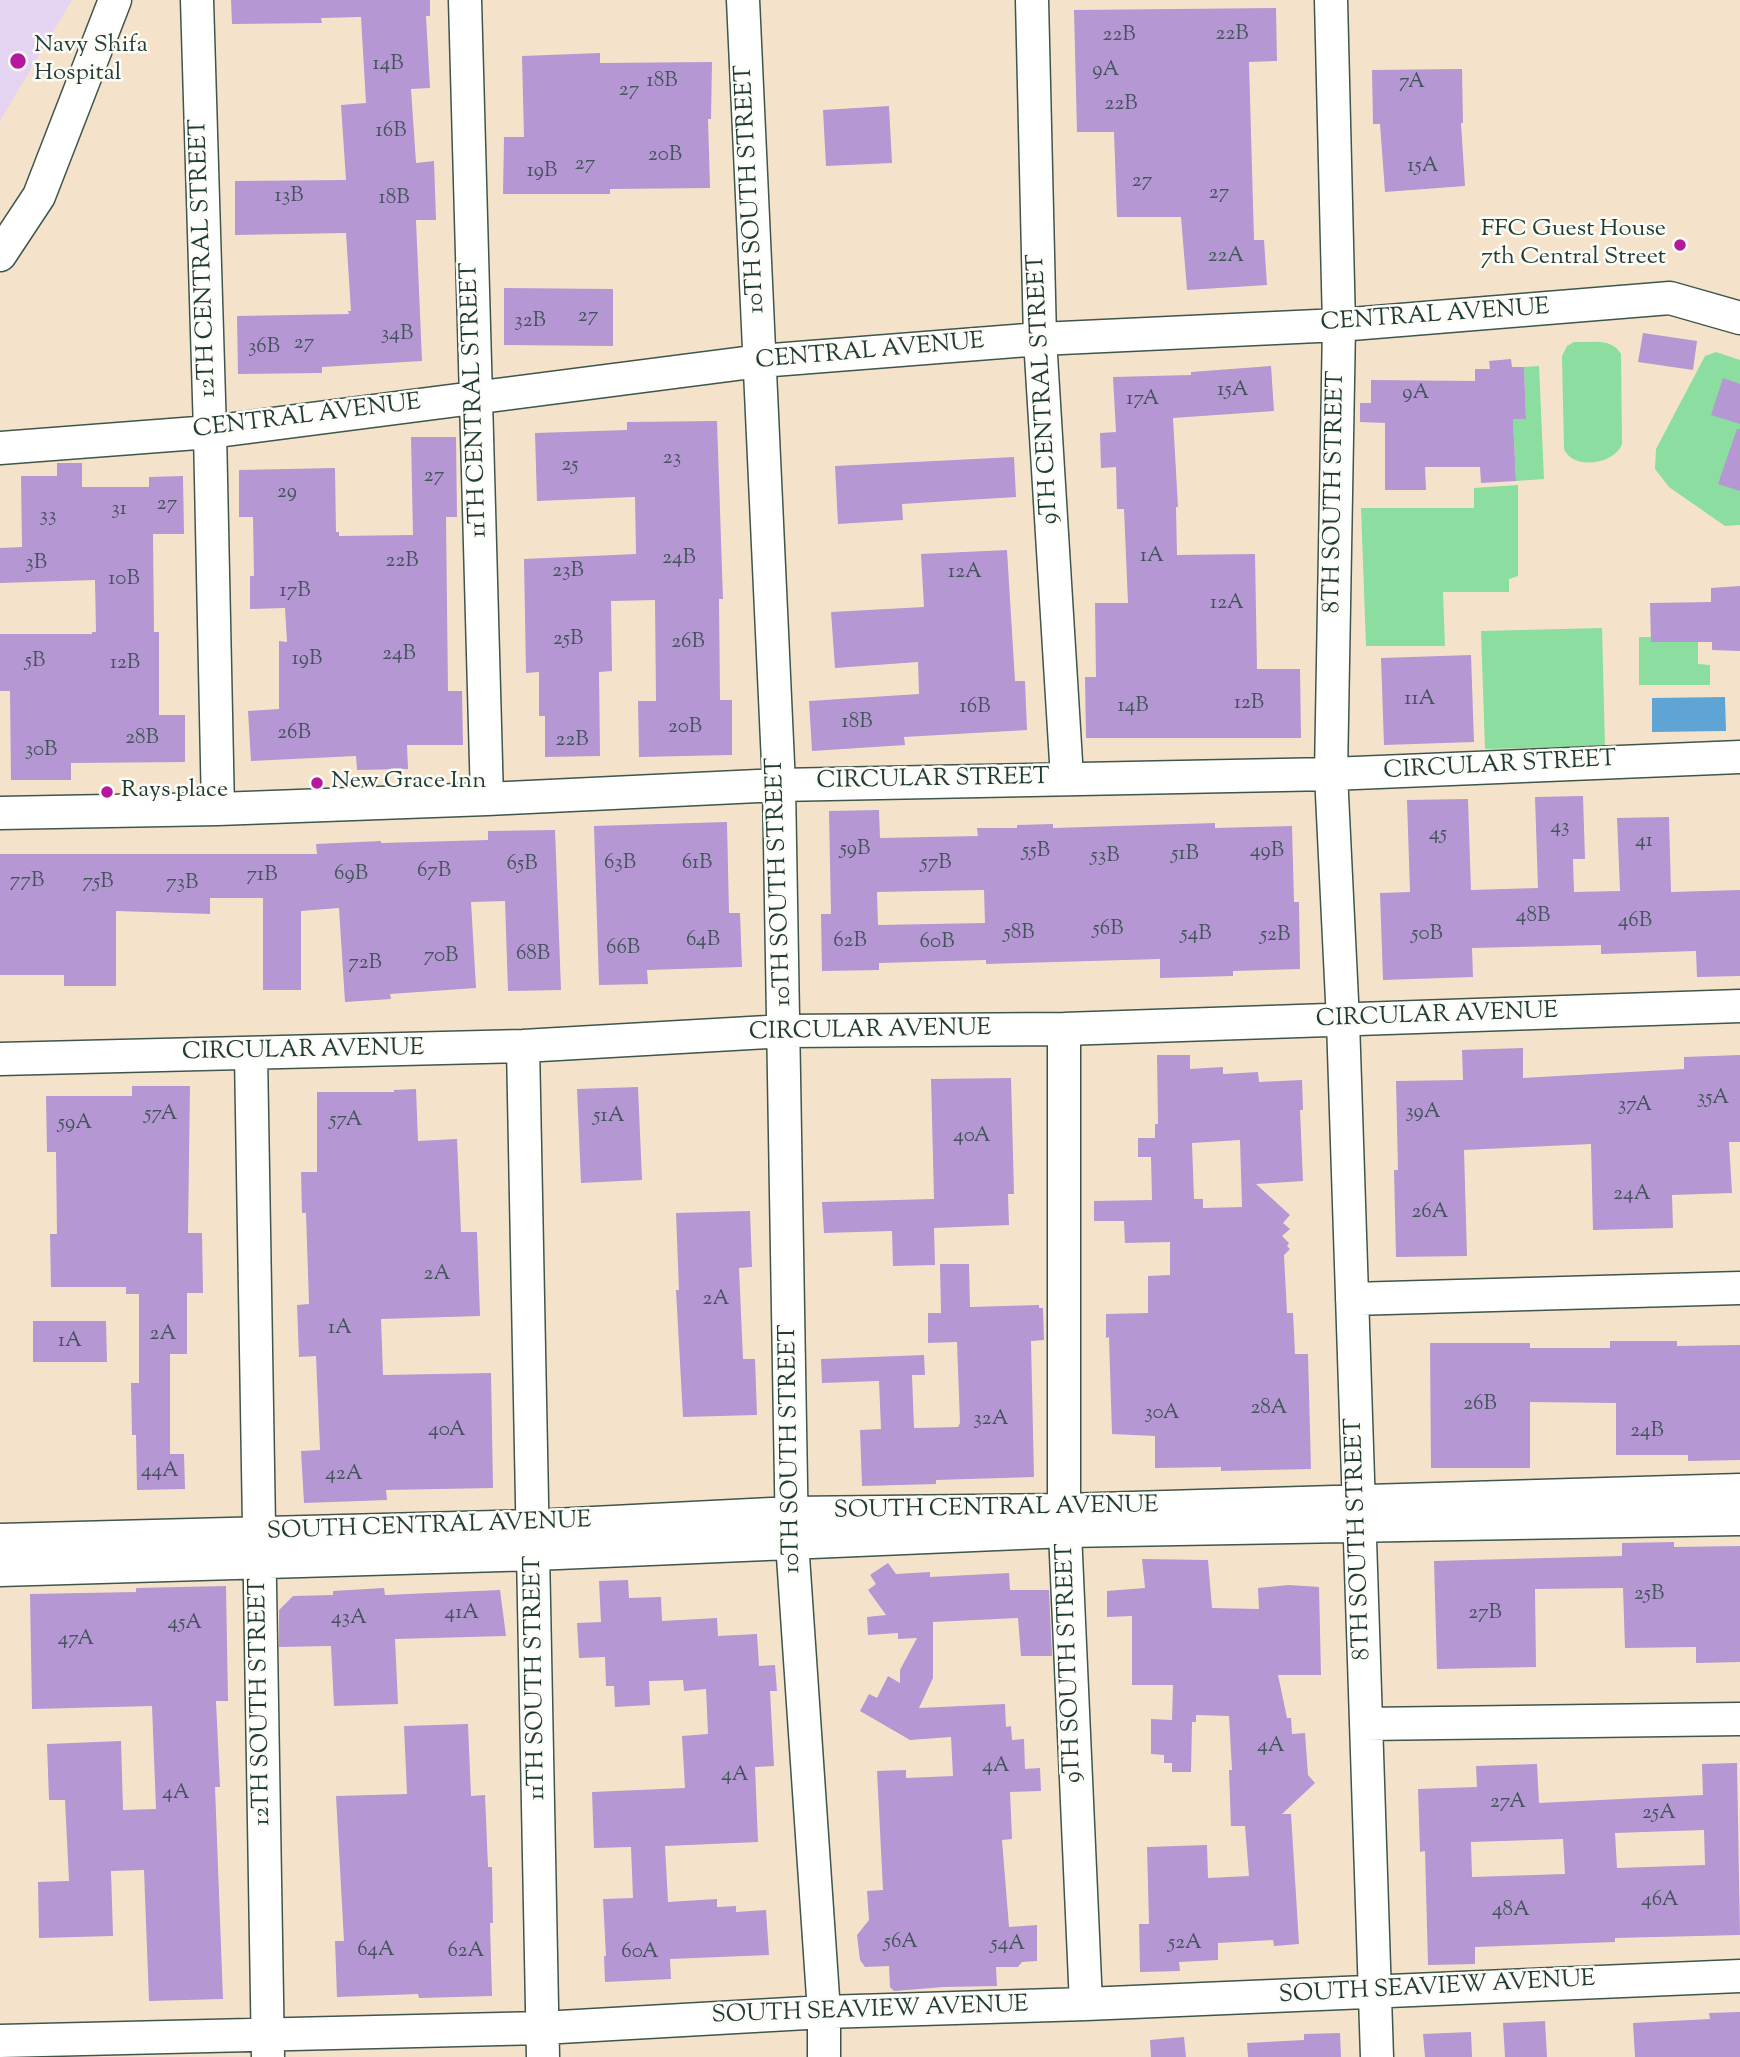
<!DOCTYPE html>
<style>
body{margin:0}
canvas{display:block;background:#f4e3ca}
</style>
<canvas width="1740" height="2057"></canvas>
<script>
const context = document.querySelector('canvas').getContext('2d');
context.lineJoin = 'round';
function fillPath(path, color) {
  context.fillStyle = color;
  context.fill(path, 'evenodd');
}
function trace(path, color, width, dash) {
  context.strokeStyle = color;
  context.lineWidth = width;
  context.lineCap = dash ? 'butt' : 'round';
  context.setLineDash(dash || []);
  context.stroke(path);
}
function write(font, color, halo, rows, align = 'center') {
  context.font = font + ' "Sorts Mill Goudy",serif';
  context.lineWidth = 5;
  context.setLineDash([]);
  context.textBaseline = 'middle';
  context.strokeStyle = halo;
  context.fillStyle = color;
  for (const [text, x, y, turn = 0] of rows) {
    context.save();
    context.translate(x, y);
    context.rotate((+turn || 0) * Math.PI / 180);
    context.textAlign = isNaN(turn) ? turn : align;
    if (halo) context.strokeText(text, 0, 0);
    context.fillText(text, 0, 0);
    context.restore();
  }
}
fillPath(new Path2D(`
 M0,0H72L0,121Z`), '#e4d3f1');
fillPath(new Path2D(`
 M1574,342C1590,343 1612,337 1621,354L1622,444C1615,464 1573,471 1564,449L1562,356L1567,346Z
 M1716,352L1740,360V525L1725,526L1669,487L1655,469L1656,449L1705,356Z
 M1539,366L1544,479L1516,481L1513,419L1526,418L1524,367Z
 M1518,485V576L1509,579V592H1443L1445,646H1366L1361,508H1474V488Z
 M1602,628L1605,746L1485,749L1481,631Z
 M1639,637H1651V642H1698V664L1710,665V685H1639Z`), '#8bde9f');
fillPath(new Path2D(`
 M1725,697L1726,731L1652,732V698Z`), '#5ea5d5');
fillPath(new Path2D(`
 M231,0H430V16H426L430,88L411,89L416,163L434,161L436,220H416L422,361L322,367V373L238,374L237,316L349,314L348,311H351L346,233L235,235V181L346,180L341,105L366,103L361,17L321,18L322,23L232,24Z
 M1276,8L1277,61L1249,62L1254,240H1264L1267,285L1187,290L1181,217H1117L1114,132H1077L1074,10Z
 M600,53V63L712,62L711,119H708L710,188L610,189V194H503L504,137H524L522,56Z
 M1462,69L1463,123H1461L1465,186L1385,192L1380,124H1373L1372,70Z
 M889,106L892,163L826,166L823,110Z
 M504,288L613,289V346L504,345Z
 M1643,333L1697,341L1693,370L1638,362Z
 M1511,359L1512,367H1524L1526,419H1513L1516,481L1481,483L1480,467H1425L1426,490H1385V423L1360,422V403H1371V380L1475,381V369H1490L1489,361Z
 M1271,366L1274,411L1173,418L1178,507H1176L1177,555L1255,554L1257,669H1300L1301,738H1086L1085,677H1096L1095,603H1128L1124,509H1117L1116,467L1101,468L1100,433L1116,432L1113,377L1191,375V372Z
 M1723,378L1740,384V424L1711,415Z
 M717,421L723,599H719L720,700H732V755L639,757L638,701H656L655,600L611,601L612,671L599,672L600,756L545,757V716H539V672L526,673L524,559L636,554L635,497L537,501L535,433L627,430V422Z
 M1737,429H1740V491L1718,484Z
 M411,437H456L457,517H446L448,691H462L463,745H407L408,769L357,770L356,756L251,761L248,711L279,709V641L287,642L285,608L250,609V576H254L253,517H239V470L335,468L336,532H339V536L413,535Z
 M1014,457L1016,497L902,504L903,520L838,524L835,466Z
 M57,463H82V487H149V477L183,476L184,534H153L154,632H159V715H185V762L71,763V780H11L10,691H0V634H92V632H96L95,580L0,583V548L22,547L21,476H57Z
 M1007,550L1015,681H1025L1027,730L904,737L905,745L812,751L809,701L919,694L918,662L835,668L831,612L924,607L921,554Z
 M1740,586V651L1712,650V642H1651L1650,603L1711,602V588Z
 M1471,655L1474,742L1384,745L1381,658Z
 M1583,796L1585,859H1573L1574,892L1620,891L1617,818L1669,817L1671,892L1740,890V976L1697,977L1696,951L1601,954V945L1472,948L1473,977L1383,980L1380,893L1410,892L1407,800L1468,799L1471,890L1538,888L1535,797Z
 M879,810L880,838L978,836L977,828H1017V825L1053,824V828L1215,823V828L1292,826L1294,902H1299L1300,969L1233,971V976L1160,978V959L986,964V960L879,963V970L822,971L821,914H831L829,811ZM984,890L985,923L878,925L877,892Z
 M727,822L729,913H740L742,967L647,970L648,984L599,985L594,826Z
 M555,830L561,990L508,991L505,901L471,902L476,988L390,994L391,999L345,1002L339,908L301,911V990H263V898H210V914L116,911V986H64V975H0V854H317L316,844L381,841V843L488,840V831Z
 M1523,1048V1078L1684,1069V1057L1740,1055V1142H1729L1732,1193L1672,1195L1673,1228L1593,1230L1591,1144L1464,1150L1467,1256L1396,1257L1394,1170H1398L1396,1081L1463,1080L1462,1050Z
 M1157,1055H1190V1069L1223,1067V1074L1258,1072L1259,1082L1302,1080L1303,1110H1300L1303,1181L1256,1184L1290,1215L1283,1223L1290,1229L1282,1236L1289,1243L1287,1246L1290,1249L1284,1255L1287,1313H1293L1295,1354H1308L1311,1469L1221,1471V1467L1155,1468V1436L1112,1434L1109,1337L1106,1338V1314L1148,1313V1276L1170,1275V1242L1125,1243L1124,1221H1094V1201L1152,1200L1151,1157H1138V1138H1155V1124H1158ZM1240,1140L1242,1207L1203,1208V1199H1194L1192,1143Z
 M1011,1078L1014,1194H1008L1009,1225L934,1228L935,1265L893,1266L892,1231L824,1233L822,1202L934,1199L931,1079Z
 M132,1086H190L188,1233H202L203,1293H187V1354H170V1454H184L185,1489L137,1490L136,1435H132L131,1383H139V1294H126V1287H51L50,1234H57L56,1152H47L46,1096H132Z
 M638,1087L642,1180L581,1183L577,1089Z
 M416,1089L418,1141L457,1139L461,1232H477L480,1316L381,1319L383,1375L491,1373L493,1488L386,1490L387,1500L304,1503L301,1451L320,1450L316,1356L299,1357L297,1305L309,1304L306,1213H302L301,1172H317V1092H394V1090Z
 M750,1211L752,1267L739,1268L743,1359H755L757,1415L683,1417L676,1290H679L676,1213Z
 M940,1264H969L970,1307L1039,1305V1308H1043L1044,1340L1031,1341L1034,1477L936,1480V1484L862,1486L860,1430L881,1429L879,1381L822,1383L821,1359L924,1355L925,1375H912L914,1428L958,1427L960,1423L957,1342L928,1343V1313H941Z
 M33,1321H106L107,1362H33Z
 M1610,1341H1677V1346L1740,1345V1460L1688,1461V1455H1616V1403L1530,1402V1468H1431L1430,1343H1530V1348H1610Z
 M1674,1542V1547L1740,1546V1662L1696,1663V1647L1625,1648L1623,1588L1535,1589L1536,1667L1437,1669L1434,1561L1622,1556V1543Z
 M1142,1559L1208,1560L1212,1608L1259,1609L1258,1588L1289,1585L1319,1587L1321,1675H1278L1287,1718H1291L1292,1734L1305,1733L1308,1775L1315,1783L1282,1814H1291L1299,1944L1274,1946L1273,1940L1218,1943V1960L1179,1962L1180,1971L1140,1972L1139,1924H1149L1147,1847L1207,1845L1208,1878L1249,1876L1245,1826H1231L1229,1770H1232L1229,1716L1196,1715V1722H1192L1191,1772H1172V1763H1164V1755L1151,1754V1719L1172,1720L1173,1685H1132V1616L1107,1617V1591L1145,1588Z
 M888,1563L896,1574L930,1572V1577L1009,1573L1010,1590H1049L1052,1656H1021L1018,1618L933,1622V1678L919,1708L1005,1704L1006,1727L1011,1726L1012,1740L1024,1739L1025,1769L1040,1768L1041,1791L1010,1792L1012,1839L1002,1840L1009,1927L1037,1925V1961L1022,1962L1018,1967H996L997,1986L944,1987L894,1991L890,1987L889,1966L865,1967L860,1960L857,1935L869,1920L867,1891L883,1890L877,1771L906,1770V1778L953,1776L951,1737L910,1740L860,1711L869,1694L877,1698L888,1676L900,1683V1670L917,1638L898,1639V1633L868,1635L867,1617L886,1615L868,1590L876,1584L870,1575Z
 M628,1580L629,1598L661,1597L662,1621L717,1618L718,1636L757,1634L759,1666L775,1665L777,1691H770L774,1766L755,1767L758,1842L665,1846L668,1902L717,1899V1907L736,1906V1912L766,1910L769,1955L670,1959L671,1979L605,1982L604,1956H606L603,1899L633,1898L631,1847L594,1848L592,1792L685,1788L682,1736L708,1734L706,1689L684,1691L683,1680L649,1681L650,1705L615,1707L614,1686H606L605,1657L579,1658L577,1623L601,1622L599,1581Z
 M226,1586L228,1701H216L220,1787H215L223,1999L149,2001L144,1870L111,1871L113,1936L39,1938L38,1882L69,1881L65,1800H49L47,1744L121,1741L123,1810L156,1809L152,1706L32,1709L30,1594L136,1592V1588Z
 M384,1588L385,1595L500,1590L506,1636L395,1639L398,1704L334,1706L331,1646L279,1647V1610L293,1596L333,1595V1591Z
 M468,1724L471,1796L485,1795L488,1867H492L493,1923H490L492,1996L419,1998L418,1994L337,1997L335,1941H344L336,1796L407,1794L404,1726Z
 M1737,1763L1740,1935L1615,1938V1942L1475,1947V1964L1428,1965L1425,1851L1420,1852L1418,1789L1477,1787L1476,1766L1537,1764L1539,1803L1703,1795L1702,1764ZM1704,1830L1705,1865L1617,1868L1615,1833ZM1563,1839L1565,1874L1472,1877L1471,1842Z
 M1740,2012V2057H1635L1633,2023L1710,2019L1709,2013Z
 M1545,2021L1547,2057H1505L1503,2023Z
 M1471,2032L1472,2057H1425L1423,2034Z
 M1340,2033L1341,2057H1248L1247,2043L1304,2040V2034Z
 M1184,2037L1186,2057H1151L1150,2040Z`), '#b597d3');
const minor = new Path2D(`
 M197,0L210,432L218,809
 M465,0L487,799
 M743,0L779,785L792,1542L824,2012V2057
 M1032,0L1040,339L1067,778
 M1331,0L1339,325L1331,774L1343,1021L1377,2057
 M0,255L39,196L115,0
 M0,448L210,432L760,361L1040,339L1339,325L1670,298L1740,318
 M0,813L218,809L487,799L779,785L1331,774L1740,757
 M1064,1029V1510L1086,2004
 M523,1046L543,2057
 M251,1054L268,2057
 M0,1059L523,1046L785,1031L1064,1029L1740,1006
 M1352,1299L1740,1288
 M0,1540L534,1526L791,1513L1064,1510L1740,1490
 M0,1570L535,1554L1066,1531L1740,1519
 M1366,1724L1740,1719
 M0,2041L542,2028L824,2012L1086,2004L1740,1976`);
trace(minor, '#3f564a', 35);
trace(minor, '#fff', 32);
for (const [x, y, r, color] of [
 [18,61,9,"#b5179e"],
 [1680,245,7,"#b5179e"],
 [317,783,7,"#b5179e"],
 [107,792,7,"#b5179e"]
]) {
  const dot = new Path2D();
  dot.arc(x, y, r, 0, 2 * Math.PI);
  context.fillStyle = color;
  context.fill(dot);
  trace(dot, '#fdfcf7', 2.5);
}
write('21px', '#44545c', null, [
 ["22B",1232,35],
 ["22B",1119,36],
 ["14B",388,65],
 ["9A",1106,71],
 ["18B",662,82],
 ["7A",1412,83],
 ["27",629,91],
 ["22B",1121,105],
 ["16B",391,132],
 ["20B",665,156],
 ["27",585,165],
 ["15A",1423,167],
 ["19B",542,172],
 ["27",1142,182],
 ["27",1219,194],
 ["13B",289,197],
 ["18B",394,199],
 ["22A",1226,257],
 ["27",588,317],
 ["32B",530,322],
 ["34B",397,335],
 ["27",304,344],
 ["36B",264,348],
 ["15A",1233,391],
 ["9A",1416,394],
 ["17A",1143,400],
 ["23",672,459],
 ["25",570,466],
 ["27",434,477],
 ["29",287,493],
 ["27",167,505],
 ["31",119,510],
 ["33",48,517],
 ["1A",1152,557],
 ["24B",679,559],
 ["22B",402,562],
 ["3B",36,564],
 ["23B",568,572],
 ["12A",965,573],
 ["10B",124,580],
 ["17B",295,592],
 ["12A",1227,604],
 ["25B",568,640],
 ["26B",688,643],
 ["24B",399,655],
 ["19B",307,660],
 ["5B",35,662],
 ["12B",125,664],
 ["11A",1420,700],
 ["12B",1249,704],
 ["14B",1133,707],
 ["16B",975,708],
 ["18B",857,723],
 ["20B",685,728],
 ["26B",294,734],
 ["28B",142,739],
 ["22B",572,741],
 ["30B",41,751],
 ["43",1560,828],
 ["45",1438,835],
 ["41",1644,842],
 ["59B",855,850],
 ["55B",1036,852],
 ["49B",1267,852],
 ["51B",1185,855],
 ["53B",1105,857],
 ["63B",620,864],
 ["61B",697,864],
 ["57B",936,864],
 ["65B",522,865],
 ["67B",434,872],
 ["69B",351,875],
 ["71B",262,876],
 ["77B",27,882],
 ["75B",98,883],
 ["73B",182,884],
 ["48B",1533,917],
 ["46B",1635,922],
 ["56B",1108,930],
 ["58B",1019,934],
 ["54B",1196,935],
 ["50B",1427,935],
 ["52B",1275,936],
 ["64B",703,941],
 ["62B",850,942],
 ["60B",937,943],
 ["66B",623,949],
 ["68B",533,955],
 ["70B",441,957],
 ["72B",365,964],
 ["35A",1713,1099],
 ["37A",1635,1106],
 ["39A",1423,1113],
 ["57A",161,1115],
 ["51A",609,1117],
 ["57A",346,1121],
 ["59A",75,1124],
 ["40A",972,1137],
 ["24A",1632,1195],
 ["26A",1430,1213],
 ["2A",437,1275],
 ["2A",716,1300],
 ["1A",340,1329],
 ["2A",163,1335],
 ["1A",70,1342],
 ["26B",1480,1405],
 ["28A",1269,1409],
 ["30A",1162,1414],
 ["32A",991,1420],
 ["40A",447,1431],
 ["24B",1647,1432],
 ["44A",160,1472],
 ["42A",344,1475],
 ["25B",1649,1595],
 ["41A",462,1614],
 ["27B",1485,1614],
 ["43A",349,1619],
 ["45A",185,1624],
 ["47A",76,1640],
 ["4A",1271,1747],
 ["4A",996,1767],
 ["4A",735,1776],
 ["4A",176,1794],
 ["27A",1508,1803],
 ["25A",1659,1814],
 ["46A",1660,1901],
 ["48A",1511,1911],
 ["56A",901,1943],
 ["52A",1185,1944],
 ["54A",1008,1945],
 ["64A",376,1951],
 ["62A",466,1952],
 ["60A",640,1953]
]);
write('24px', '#1f3d34', '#fdfcf7', [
 ["Navy Shifa",34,47],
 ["Hospital",34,75],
 ["FFC Guest House",1666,231,"right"],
 ["7th Central Street",1666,259,"right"],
 ["New Grace Inn",331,783],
 ["Rays place",121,792]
], 'left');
write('24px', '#1f3d34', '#fdfcf7', [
 ["10TH SOUTH STREET",752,189,-93],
 ["12TH CENTRAL STREET",205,258,-92],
 ["CENTRAL AVENUE",1435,317,-4],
 ["CENTRAL AVENUE",870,353,-5],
 ["9TH CENTRAL STREET",1045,389,-93],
 ["11TH CENTRAL STREET",476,400,-92],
 ["CENTRAL AVENUE",307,418,-7],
 ["8TH SOUTH STREET",1336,492,-89],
 ["CIRCULAR STREET",1500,767,-3],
 ["CIRCULAR STREET",933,781,-1],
 ["10TH SOUTH STREET",781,882,-92],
 ["CIRCULAR AVENUE",1437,1017,-2],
 ["CIRCULAR AVENUE",870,1032,-1],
 ["CIRCULAR AVENUE",303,1052,-1],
 ["10TH SOUTH STREET",792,1449,-91],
 ["SOUTH CENTRAL AVENUE",996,1510,-1],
 ["SOUTH CENTRAL AVENUE",429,1528,-2],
 ["8TH SOUTH STREET",1360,1539,-92],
 ["9TH SOUTH STREET",1071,1663,-92],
 ["11TH SOUTH STREET",537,1678,-91],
 ["12TH SOUTH STREET",262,1702,-91],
 ["SOUTH SEAVIEW AVENUE",1437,1989,-3],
 ["SOUTH SEAVIEW AVENUE",870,2012,-2]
]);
</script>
